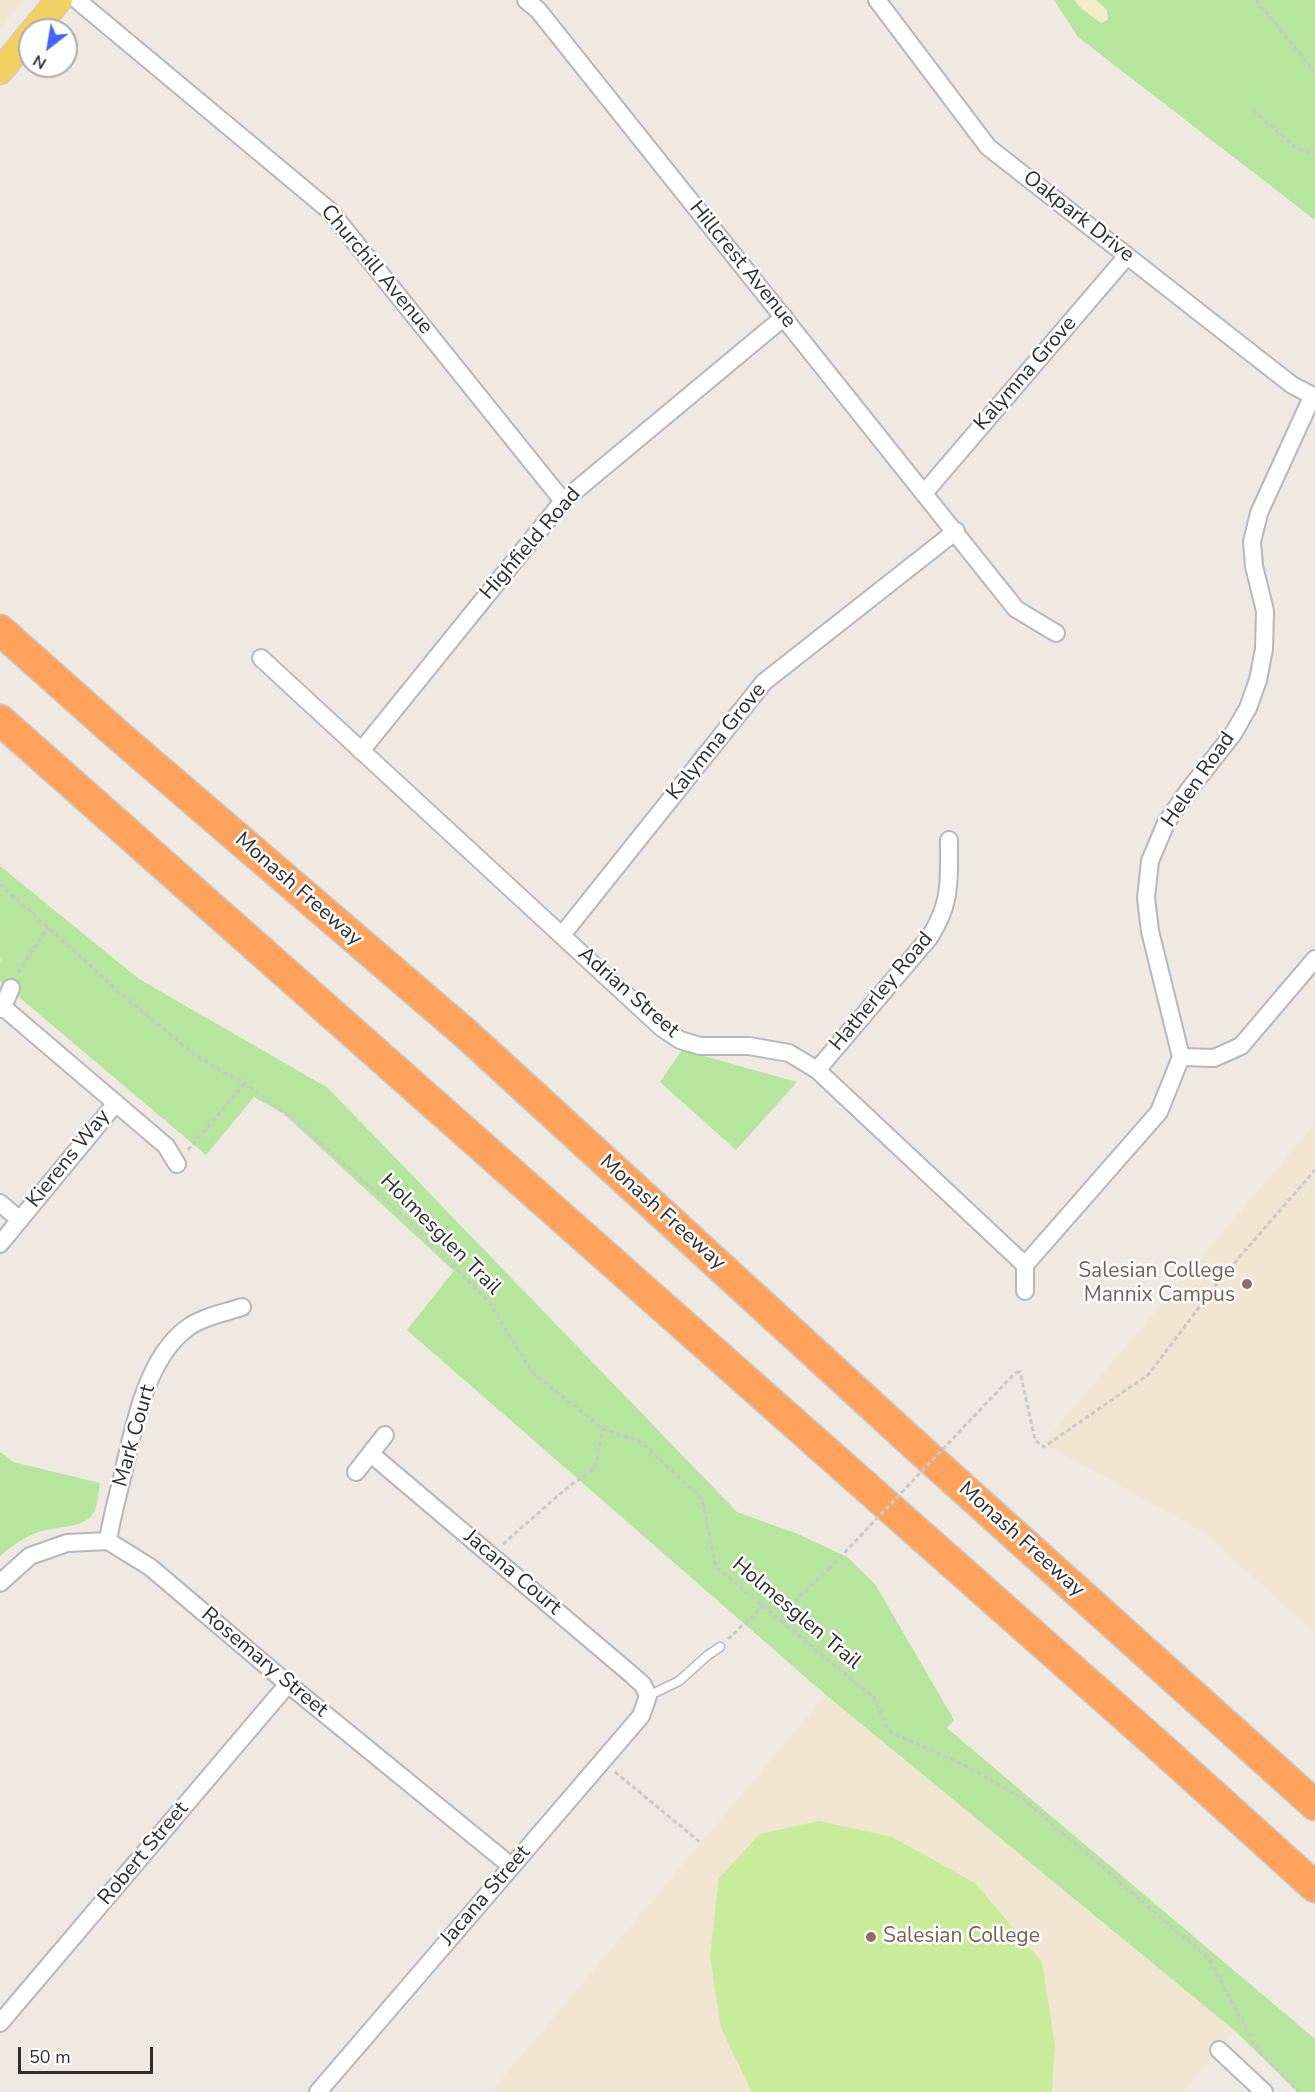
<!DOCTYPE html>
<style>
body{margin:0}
#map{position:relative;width:1315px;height:2092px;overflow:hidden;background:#efe9e1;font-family:"Nunito Sans",sans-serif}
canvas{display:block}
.north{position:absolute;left:18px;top:18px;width:60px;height:60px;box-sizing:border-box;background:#fff;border:2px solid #ababab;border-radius:50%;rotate:211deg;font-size:16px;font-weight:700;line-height:24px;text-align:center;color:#2e2e2e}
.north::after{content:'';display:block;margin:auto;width:21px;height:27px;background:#4264fb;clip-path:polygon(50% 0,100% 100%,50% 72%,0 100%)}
.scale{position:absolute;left:18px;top:2047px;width:135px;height:27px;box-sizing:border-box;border:3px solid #2e2e2e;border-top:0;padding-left:8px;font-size:18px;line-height:21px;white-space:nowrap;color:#2e2e2e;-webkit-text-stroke:4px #fff;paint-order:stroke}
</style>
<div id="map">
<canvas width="1315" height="2092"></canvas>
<div class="north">N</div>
<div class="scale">50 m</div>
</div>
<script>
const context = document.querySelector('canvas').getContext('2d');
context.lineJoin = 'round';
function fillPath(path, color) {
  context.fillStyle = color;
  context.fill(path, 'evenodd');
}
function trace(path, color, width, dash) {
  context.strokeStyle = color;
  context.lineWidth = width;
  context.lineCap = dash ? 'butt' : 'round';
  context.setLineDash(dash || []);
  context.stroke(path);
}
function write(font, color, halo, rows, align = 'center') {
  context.font = font + ' "Nunito Sans",sans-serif';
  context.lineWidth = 5;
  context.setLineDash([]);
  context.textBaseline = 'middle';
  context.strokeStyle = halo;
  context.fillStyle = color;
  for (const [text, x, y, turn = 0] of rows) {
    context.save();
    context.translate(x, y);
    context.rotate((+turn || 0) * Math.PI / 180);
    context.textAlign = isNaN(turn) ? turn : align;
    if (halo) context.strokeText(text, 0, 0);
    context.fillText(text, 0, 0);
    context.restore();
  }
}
fillPath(new Path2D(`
 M0,0H24L0,29Z
 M1315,1124V1633L1205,1533L1044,1443Z
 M826,1695L1234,2030L1183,2092H491Z`), '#f0e6d1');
fillPath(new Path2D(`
 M1054,0H1315V220L1078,37Z
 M0,866L139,979L328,1088L737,1512L798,1534L847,1557L875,1584L954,1720L947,1728L1315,2039V2092H1298L1234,2030L826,1695L407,1330L454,1271L283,1113L254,1097L206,1155L0,981V963L2,960L0,957Z
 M682,1050L797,1082L736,1150L660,1082Z
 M0,1452L13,1462L100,1483C98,1492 98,1508 92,1515C81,1529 53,1526 36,1533C22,1539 11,1546 0,1556Z`), '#b6e59e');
fillPath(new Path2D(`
 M1074,0H1096L1107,10L1108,20L1101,23L1082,9Z`), '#f3ecc5');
fillPath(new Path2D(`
 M819,1821L892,1837L975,1883L1042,1962L1055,2046L1052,2092H752L721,2028L710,1957L719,1878L760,1834Z`), '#c9ec9a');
const service = new Path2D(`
 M648,1696L679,1681L708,1655L720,1647`);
const minor = new Path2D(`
 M77,0L330,211L563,501
 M526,0L538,10L1016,609L1056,633
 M877,0L988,147L1292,385L1315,397
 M925,492L1127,256
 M261,658L662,1028L680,1040L700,1046H749L789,1053L817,1070L1025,1265
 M361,751L563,501L784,317
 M562,935L764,682L956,531
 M3,1007L166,1146L177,1164
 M0,1009L3,1007L11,988
 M1181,1057L1214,1058L1241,1046L1315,959
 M817,1070L929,938C952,903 949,880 949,840
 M0,1203L20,1220
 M0,1244L116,1103
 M1025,1265L1159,1112L1181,1057L1150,931L1146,898L1150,861L1166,823L1188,791L1233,734L1248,708L1258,680L1264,649L1265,611L1254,566L1252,542L1259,513L1312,397
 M1025,1265V1291
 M356,1472L385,1435
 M108,1541C111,1520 117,1499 122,1478C133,1431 145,1360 186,1329C201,1317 224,1313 242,1307
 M0,1583L30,1556L67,1543L108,1541L150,1567L288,1684L511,1866
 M0,2023L288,1684
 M1219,2050L1264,2092
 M318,2092L641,1716L648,1696L643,1685L632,1675L371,1454`);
const primary = new Path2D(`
 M34,30L59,0
 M0,71L30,35`);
const motorway = new Path2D(`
 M0,630L119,736L465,1033L915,1445L1315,1805
 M0,720L1160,1747L1315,1887`);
trace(service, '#b4b7c1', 11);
trace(minor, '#b4b7c1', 20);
trace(primary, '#c9c9c9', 28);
trace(motorway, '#c9c9c9', 33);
trace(new Path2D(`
 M1256,0L1315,72
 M1253,110L1295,147L1302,151L1315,152
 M0,884L120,993L194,1054L223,1072L242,1081L303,1127L406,1219L490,1303L531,1371L603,1429L641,1442L702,1499L716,1567L874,1698L889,1731L968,1767L1021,1797L1209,1959L1258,2051L1299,2092
 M18,973L48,927
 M188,1150L245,1083
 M1016,1372H1020L1035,1440L1044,1447L1149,1374L1218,1282L1315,1170
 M503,1544L568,1487L595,1469L603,1429
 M728,1639L763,1606L787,1609L829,1569
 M615,1772L701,1843`), '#c9c9c9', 3, [4.5, 3]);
trace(service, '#fff', 8);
trace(minor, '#fff', 16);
trace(primary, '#f2d163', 26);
trace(motorway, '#ffa35c', 30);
trace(new Path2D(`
 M829,1569L1016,1372`), '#c9c9c9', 3, [4.5, 3]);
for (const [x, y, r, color] of [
 [1247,1284,6,"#8d6e63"],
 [871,1937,6,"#8d6e63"]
]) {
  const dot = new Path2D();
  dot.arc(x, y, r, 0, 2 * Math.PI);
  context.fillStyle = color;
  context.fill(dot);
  trace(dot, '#fff', 2);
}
write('21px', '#2e2e2e', '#fff', [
 ["Oakpark Drive",1078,217,38],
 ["Hillcrest Avenue",742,265,51],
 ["Churchill Avenue",376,270,50],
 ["Kalymna Grove",1026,374,-49],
 ["Highfield Road",531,544,-49],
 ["Kalymna Grove",717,742,-51],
 ["Helen Road",1199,780,-55],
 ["Monash Freeway",298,890,41],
 ["Hatherley Road",882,992,-50],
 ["Adrian Street",628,993,41],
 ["Kierens Way",69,1159,-51],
 ["Monash Freeway",662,1213,42],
 ["Holmesglen Trail",440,1235,45],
 ["Mark Court",135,1436,-74],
 ["Monash Freeway",1021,1540,42],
 ["Jacana Court",512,1573,40],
 ["Holmesglen Trail",796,1614,40],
 ["Rosemary Street",264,1663,40],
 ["Robert Street",144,1854,-50],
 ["Jacana Street",486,1896,-49]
]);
write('21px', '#785e54', '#fff', [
 ["Salesian College",1235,1272],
 ["Mannix Campus",1235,1296],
 ["Salesian College",883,1937,"left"]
], 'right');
</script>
